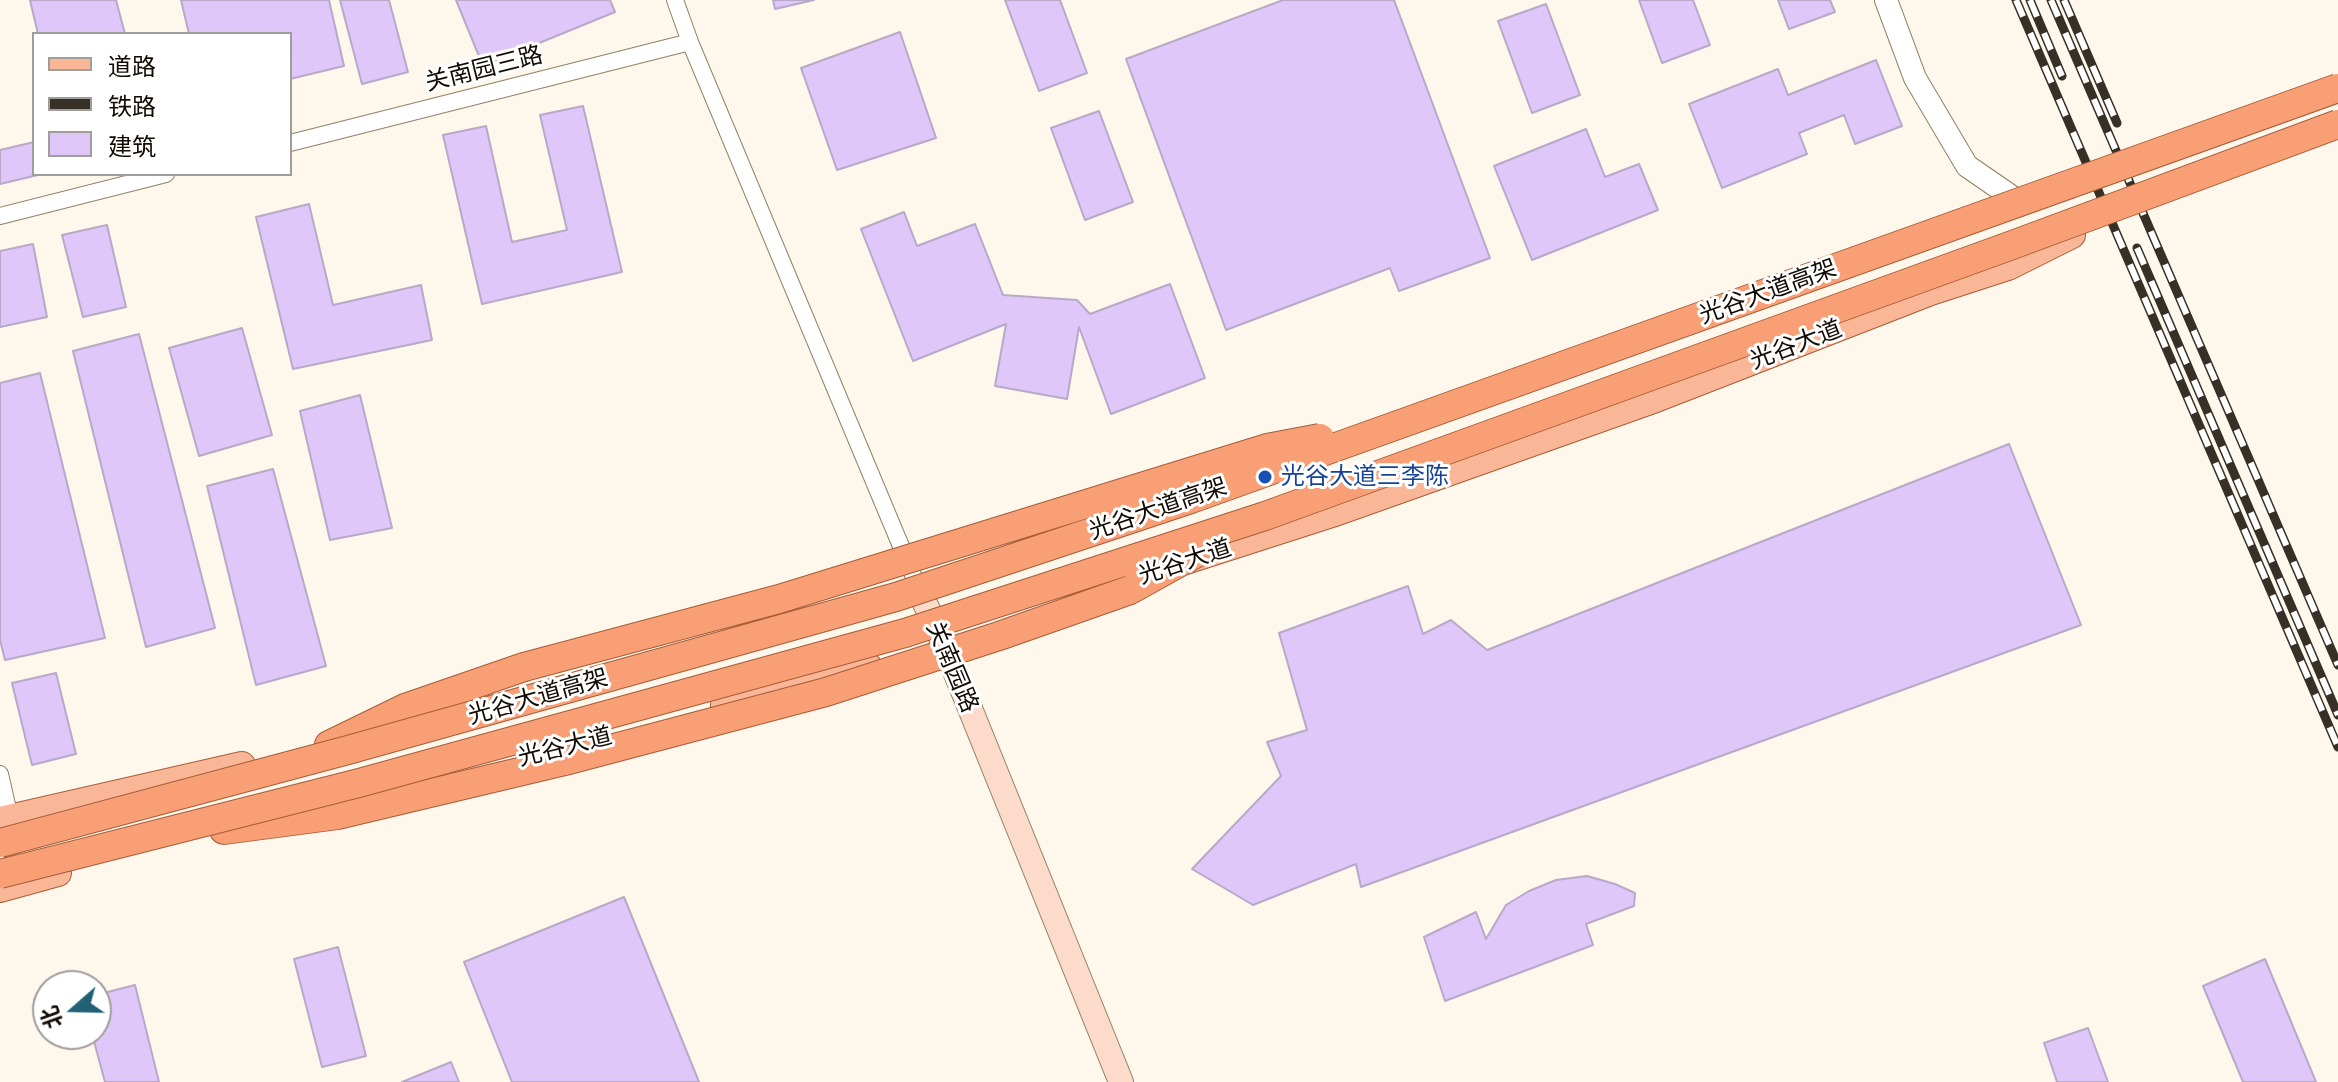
<!DOCTYPE html>
<meta charset="utf-8">
<style>
body{margin:0}
#map{position:relative;width:2338px;height:1082px;overflow:hidden;background:#fef7eb;font-family:Raleway,"Noto Sans SC",sans-serif}
canvas{display:block}
.legend{position:absolute;left:32px;top:32px;width:260px;height:144px;box-sizing:border-box;background:#fff;border:2px solid #a09d9a;margin:0;padding:10px 14px;list-style:none;font-size:24px;color:#110b03}
.legend li{display:flex;align-items:center;gap:16px;height:40px}
.legend b{width:40px;border:2px solid #a09d9a}
.north{position:absolute;left:32px;top:970px;width:80px;height:80px;box-sizing:border-box;background:#fff;border:2px solid #a09d9a;border-radius:50%;rotate:250deg;font-size:22px;font-weight:700;line-height:32px;text-align:center;color:#110b03}
.north::after{content:'';display:block;margin:auto;width:28px;height:36px;background:#206176;clip-path:polygon(50% 0,100% 100%,50% 72%,0 100%)}
</style>
<div id="map">
<canvas width="2338" height="1082"></canvas>
<ul class="legend">
<li><b style="height:10px;background:#fab798"></b>道路</li>
<li><b style="height:10px;background:#363027"></b>铁路</li>
<li><b style="height:22px;background:#dfc7fa"></b>建筑</li>
</ul>
<div class="north">北</div>
</div>
<script>
const context = document.querySelector('canvas').getContext('2d');
context.lineJoin = 'round';
function fillPath(path, color) {
  context.fillStyle = color;
  context.fill(path, 'evenodd');
}
function trace(path, color, width, dash) {
  context.strokeStyle = color;
  context.lineWidth = width;
  context.lineCap = dash ? 'butt' : 'round';
  context.setLineDash(dash || []);
  context.stroke(path);
}
function write(font, color, halo, rows, align = 'center') {
  context.font = font + ' Raleway,"Noto Sans SC",sans-serif';
  context.lineWidth = 6;
  context.setLineDash([]);
  context.textBaseline = 'middle';
  context.strokeStyle = halo;
  context.fillStyle = color;
  for (const [text, x, y, turn = 0] of rows) {
    context.save();
    context.translate(x, y);
    context.rotate((+turn || 0) * Math.PI / 180);
    context.textAlign = isNaN(turn) ? turn : align;
    if (halo) context.strokeText(text, 0, 0);
    context.fillText(text, 0, 0);
    context.restore();
  }
}
const building = new Path2D(`
 M30,0H116L125,34H38Z
 M181,0H329L344,66L290,79V34H189Z
 M340,0H389L408,72L362,84Z
 M456,0H610L615,12L483,66Z
 M773,0H814L775,9Z
 M1005,0H1060L1087,73L1039,91Z
 M1283,0H1394L1490,258L1399,291L1390,268L1226,330L1126,59Z
 M1639,0H1693L1710,45L1662,63Z
 M1778,0H1830L1835,12L1789,29Z
 M1546,4L1580,95L1532,113L1498,21Z
 M900,32L936,138L837,170L801,68Z
 M1876,60L1902,126L1855,144L1844,115L1799,133L1807,154L1722,188L1689,104L1778,69L1788,95Z
 M583,106L622,272L482,304L443,135L486,126L512,242L567,230L540,115Z
 M1099,111L1133,202L1085,220L1051,128Z
 M1586,129L1605,177L1639,164L1658,210L1532,260L1494,166Z
 M34,142V174H42L0,184V150Z
 M309,204L333,305L421,285L432,340L293,369L256,217Z
 M904,212L917,246L975,224L1003,295L1077,300L1090,314L1170,284L1205,378L1111,414L1079,327L1067,399L995,386L1006,324L913,361L861,229Z
 M107,225L126,307L83,317L62,235Z
 M33,244L47,317L0,327V251Z
 M242,328L272,435L199,456L169,348Z
 M139,334L215,628L146,647L73,351Z
 M40,373L105,638L5,660L0,640V383Z
 M360,395L392,528L330,540L300,411Z
 M2009,444L2081,625L1361,887L1356,864L1253,905L1192,869L1281,776L1267,742L1307,730L1279,633L1408,586L1423,634L1451,620L1487,650Z
 M273,469L326,666L256,685L207,486Z
 M56,673L76,754L32,765L12,683Z
 M1587,876L1615,884L1635,893L1634,906L1586,924L1593,945L1445,1001L1424,937L1476,912L1486,939L1506,905L1529,891L1556,880Z
 M624,897L699,1082H512L464,962Z
 M338,947L366,1056L322,1067L294,959Z
 M2265,959L2316,1082H2243L2203,986Z
 M135,985L159,1082H105L92,1034H96V995Z
 M2088,1028L2108,1082H2057L2044,1043Z
 M451,1062L459,1082H402Z`);
fillPath(building, '#dfc7fa');
trace(building, '#b7a9c7', 2);
const minor = new Path2D(`
 M675,0L690,42L921,594
 M290,143L690,42
 M0,216L166,174
 M0,774L10,818`);
const tertiary = new Path2D(`
 M1886,0L1915,78L1967,166L2015,199`);
const secondary = new Path2D(`
 M923,599L944,644L1121,1082`);
const primary = new Path2D(`
 M1186,561L1332,514L1656,399L1931,292L2008,267L2072,235
 M724,705L868,666
 M0,820L242,765
 M0,889L58,873`);
const trunk = new Path2D(`
 M329,745L405,708L524,667
 M224,830L338,815L565,761`);
trace(minor, '#918165', 18);
trace(tertiary, '#918165', 24);
trace(secondary, '#918165', 26);
trace(primary, '#a65c37', 28);
trace(trunk, '#a65c37', 30);
trace(minor, '#fff', 16);
trace(tertiary, '#fff', 22);
trace(secondary, '#fcdbcb', 24);
trace(primary, '#fab798', 26);
trace(trunk, '#f89f76', 28);
const rail = new Path2D(`
 M2016,0L2338,747
 M2030,0L2062,76
 M2051,0L2338,665
 M2064,0L2117,123
 M2137,248L2338,715`);
trace(rail, '#363027', 9);
trace(rail, '#fff', 6, [18]);
const trunkBridge = new Path2D(`
 M524,667L779,599L1267,448L1320,438
 M565,761L826,692L999,636L1130,590L1204,549
 M0,843L348,750L896,597L1191,499L2338,88
 M0,874L359,783L905,633L1265,516L2015,244L2338,124`);
trace(trunkBridge, '#a65c37', 30, []);
trace(trunkBridge, '#f89f76', 28);
for (const [x, y, r, color] of [
 [1265,477,8,"#1a4fb4"]
]) {
  const dot = new Path2D();
  dot.arc(x, y, r, 0, 2 * Math.PI);
  context.fillStyle = color;
  context.fill(dot);
  trace(dot, '#fff', 3);
}
write('24px', '#110b03', '#fff', [
 ["关南园三路",484,69,-14],
 ["光谷大道高架",1768,292,-20],
 ["光谷大道",1796,345,-21],
 ["光谷大道高架",1158,509,-19],
 ["光谷大道",1185,562,-18],
 ["关南园路",952,667,67],
 ["光谷大道高架",538,697,-16],
 ["光谷大道",565,747,-14]
]);
write('24px', '#164399', '#fff', [
 ["光谷大道三李陈",1281,477]
], 'left');
</script>
